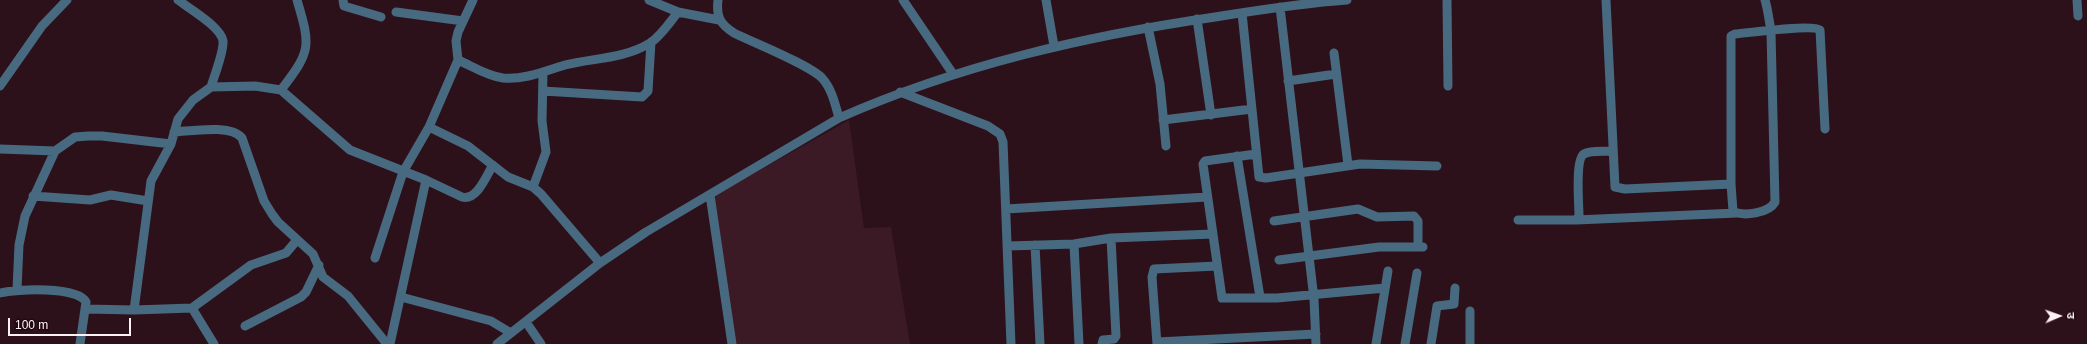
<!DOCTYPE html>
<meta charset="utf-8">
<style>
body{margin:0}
#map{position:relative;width:2087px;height:344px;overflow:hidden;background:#2c111a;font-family:Arial,"Noto Sans Devanagari",sans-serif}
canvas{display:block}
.north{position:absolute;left:2039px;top:296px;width:40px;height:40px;-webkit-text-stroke:3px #210811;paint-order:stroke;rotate:88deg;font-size:11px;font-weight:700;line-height:16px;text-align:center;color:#fef1f4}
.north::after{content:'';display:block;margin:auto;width:14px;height:18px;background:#fef1f4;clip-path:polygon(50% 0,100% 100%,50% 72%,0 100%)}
.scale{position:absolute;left:8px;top:318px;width:123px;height:18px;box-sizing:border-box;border:2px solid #fef1f4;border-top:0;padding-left:5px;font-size:12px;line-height:14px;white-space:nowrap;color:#fef1f4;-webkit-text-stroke:3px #210811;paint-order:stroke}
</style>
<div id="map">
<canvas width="2087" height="344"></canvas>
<div class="north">उ</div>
<div class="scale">100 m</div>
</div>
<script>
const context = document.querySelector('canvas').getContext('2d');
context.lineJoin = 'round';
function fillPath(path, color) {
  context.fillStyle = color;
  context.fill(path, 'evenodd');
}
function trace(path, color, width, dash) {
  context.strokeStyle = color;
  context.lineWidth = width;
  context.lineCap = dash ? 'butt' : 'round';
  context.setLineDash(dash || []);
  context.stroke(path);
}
fillPath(new Path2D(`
 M849,120L864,228L891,227L910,344H735L712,197Z`), '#3b1925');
trace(new Path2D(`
 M178,0C190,9 221,27 223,41C224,52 214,76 211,87
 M343,0L344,6L381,17
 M649,0L678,12L719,20
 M718,0C716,17 720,24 734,33C754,43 808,64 822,78C832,89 835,104 839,118
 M903,0L953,74
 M1046,0L1054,46
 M1447,0L1448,86
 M1606,0L1615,187L1625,189L1731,184
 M1765,0C1768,10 1769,20 1771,31V32L1775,202C1769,213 1743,217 1733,211L1731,184V36L1735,34C1749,33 1812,24 1820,30L1825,129
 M2077,0L2078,16
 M1280,7L1314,299L1316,344
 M396,12L463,21
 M1242,13L1259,177L1266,178L1360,164L1437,166
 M1197,19L1211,115
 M1148,27L1160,84L1166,146
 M1334,53L1348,165
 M458,60C472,66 487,76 503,78C524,80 545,71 565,65C593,58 624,59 650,43C661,36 670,22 678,12
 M1288,81L1336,74
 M0,86L42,26L67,0
 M281,90C311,51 311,47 297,0
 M543,91L642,97L648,91L651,42
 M900,92L988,126L1000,134L1003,142L1011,344
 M1163,120L1252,109
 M429,127L468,146L508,177L533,187L541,194L600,263
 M174,132C192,131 231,124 242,138L264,201L272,214L278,222L313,254L323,277L348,296L387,344
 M0,149L55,151
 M1256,154L1205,161L1203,164L1222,298H1277L1385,288
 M1237,156L1260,297
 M533,187L546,152L542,121L543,73
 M710,195L732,344
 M33,196L90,200L111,195L148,201
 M1006,209L1207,197
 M1518,220H1576L1579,216C1579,205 1575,159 1584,154C1591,150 1604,152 1612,151
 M1576,220L1737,213
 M1274,221L1358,209L1377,217L1414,216L1418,221V247
 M1074,244L1079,344
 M1035,245L1040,344
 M1008,246L1074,244L1111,238L1213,234
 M375,258L403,172L429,127L458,60L456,41L458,32L473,0
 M1279,260L1379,247H1423
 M17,289L19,245L25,216L55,151L75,137L88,136H102L171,144
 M0,293C16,289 78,286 86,302L80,344
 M401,297L491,321L511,333
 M192,308L214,344
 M86,309L134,310L192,308L251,265L286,253L297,240
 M134,310L151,181L171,144L178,119L193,100L211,87L255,86L281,90L350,150L426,180L462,197C477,201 486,176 493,165
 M1470,311V344
 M526,322L541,344
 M245,326L301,297L306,292L319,265
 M1157,342L1316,334
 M390,344L426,180
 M497,344L600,263L646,232L839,118C959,65 1086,36 1215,17C1259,10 1302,3 1347,0
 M1102,344L1103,340L1114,339L1116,336L1111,238
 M1157,344L1152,277L1154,269L1217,266
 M1376,344L1388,271
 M1405,344L1417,273
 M1431,344L1437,306L1454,304L1455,288`), '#476a80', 9);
</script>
